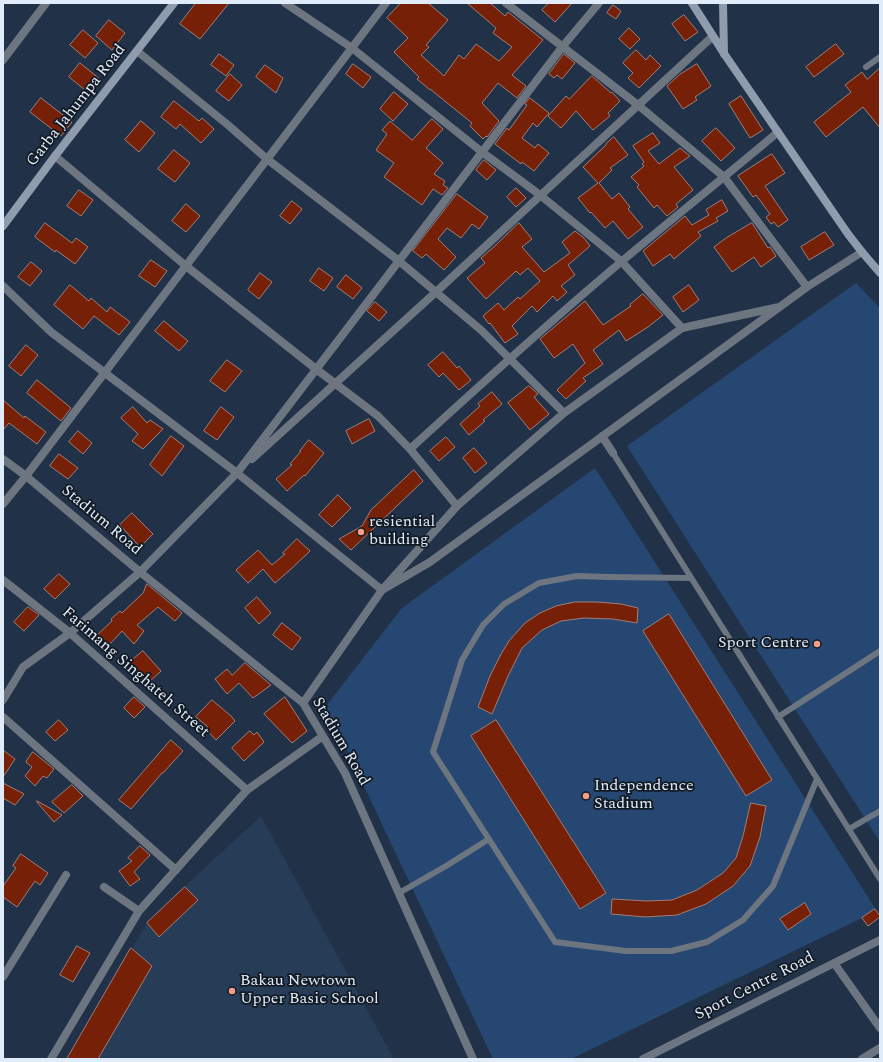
<!DOCTYPE html>
<style>
body{margin:0}
#map{position:relative;width:883px;height:1062px;overflow:hidden;background:#213248;font-family:Spectral,serif}
canvas{display:block}
.frame{position:absolute;inset:0;border:4px solid #e1ecfb;pointer-events:none}
</style>
<div id="map">
<canvas width="883" height="1062"></canvas>
<div class="frame"></div>
</div>
<script>
const context = document.querySelector('canvas').getContext('2d');
context.lineJoin = 'round';
function fillPath(path, color) {
  context.fillStyle = color;
  context.fill(path, 'evenodd');
}
function trace(path, color, width, dash) {
  context.strokeStyle = color;
  context.lineWidth = width;
  context.lineCap = dash ? 'butt' : 'round';
  context.setLineDash(dash || []);
  context.stroke(path);
}
function write(font, color, halo, rows, align = 'center') {
  context.font = font + ' Spectral,serif';
  context.lineWidth = 3.5;
  context.setLineDash([]);
  context.textBaseline = 'middle';
  context.strokeStyle = halo;
  context.fillStyle = color;
  for (const [text, x, y, turn = 0] of rows) {
    context.save();
    context.translate(x, y);
    context.rotate((+turn || 0) * Math.PI / 180);
    context.textAlign = isNaN(turn) ? turn : align;
    if (halo) context.strokeText(text, 0, 0);
    context.fillText(text, 0, 0);
    context.restore();
  }
}
fillPath(new Path2D(`
 M261,816L394,1059H69L147,923L196,876Z`), '#273c57');
fillPath(new Path2D(`
 M856,283L880,308V842L627,446Z
 M595,468L880,916V917L868,926L862,918L571,1059H493L326,706L402,608Z`), '#254771');
const building = new Path2D(`
 M196,3H229L200,39L180,24Z
 M401,3H428L448,20L426,45L429,47L421,55L444,76L459,55L464,59L476,44L499,61L512,47L493,33L496,28L467,3H490L505,16L508,12L543,40L512,75L526,86L517,98L498,83L482,103L499,121L487,137L486,136L483,139L470,126L472,123L430,89V90L417,79L419,77L394,52L408,38L387,18Z
 M549,3H572L555,22L542,10Z
 M613,5L621,11L616,19L607,13Z
 M684,15L698,32L685,41L672,24Z
 M109,20L125,33L112,50L96,36Z
 M629,28L640,39L630,49L619,39Z
 M83,30L98,43L85,58L70,45Z
 M836,44L844,54L814,77L806,67Z
 M636,50L646,60L650,55L661,66L639,88L628,78L633,73L623,63Z
 M219,54L234,65L226,76L211,65Z
 M564,54L575,63L562,79L557,75L554,78L549,74Z
 M80,63L101,80L90,94L69,77Z
 M353,64L371,77L363,88L346,74Z
 M697,64L711,86L695,97L697,100L683,109L667,86L679,75Z
 M265,65L283,78L276,93L256,77Z
 M880,68V128L863,107L826,137L814,122L851,92L845,85L862,72L867,79Z
 M230,74L242,85L229,101L216,91Z
 M592,76L611,93L612,92L620,101L608,113L610,116L593,130L576,111L561,128L548,116L566,96L569,99Z
 M394,92L408,104L393,121L380,109Z
 M741,96L763,130L750,138L729,104Z
 M41,98L72,122L61,136L30,112Z
 M530,98L549,113L537,127L533,123L522,138L535,148L538,144L549,153L534,171L522,162L521,164L495,144L507,128L509,130L527,105L525,104Z
 M174,101L199,121L202,118L214,129L201,143L180,124L176,129L161,117Z
 M432,119L443,129L426,148L443,163L434,174L445,181L443,185L448,188L442,195L433,189L422,205L384,177L394,163L376,150L387,134L382,130L390,121L412,140Z
 M141,121L155,133L139,152L125,140Z
 M716,128L735,148L721,161L702,141Z
 M653,133L660,143L648,151L659,164L680,148L690,156L674,167L693,190L676,204L678,207L667,216L657,205L654,208L637,187L639,185L631,177L644,166L642,164L644,162L633,146Z
 M614,137L628,155L610,168L612,170L599,183L612,199L619,193L630,207L628,209L643,227L628,239L613,221L605,228L591,212L590,213L578,198L598,183L583,167L606,145V144Z
 M174,150L190,163L175,182L158,169Z
 M772,154L785,173L765,186L788,220L778,227L774,222L771,224L766,217L770,214L756,195L753,197L738,176Z
 M484,160L496,170L487,180L476,170Z
 M516,188L526,198L516,207L507,197Z
 M79,190L93,200L81,216L67,206Z
 M457,194L488,217L479,229L472,224L461,238L447,228L438,239L456,257L444,270L426,254L422,258L413,251Z
 M722,200L728,211L716,218L718,221L698,232L701,236L674,259L670,254L653,266L643,251L685,216L692,225L709,215L706,210Z
 M292,201L302,209L290,224L280,216Z
 M186,204L200,216L186,232L172,221Z
 M45,223L72,243L76,238L88,247L75,264L56,250L55,252L35,237Z
 M519,223L532,239L522,247L544,272L570,253L562,242L575,231L584,238L590,246L568,265L575,275L561,286L567,292L557,301L553,296L537,312L532,306L512,326L518,334L505,343L490,323L489,324L483,316L498,303L504,310L518,297L520,299L540,281L528,268L520,275L516,271L486,299L467,278L485,263L481,258L497,244Z
 M752,223L768,248L770,247L776,256L761,267L754,257L732,272L714,247L726,238Z
 M825,232L834,245L809,260L801,247Z
 M151,260L167,271L155,287L139,276Z
 M31,262L42,271L30,286L18,277Z
 M319,268L333,278L324,291L310,281Z
 M260,273L272,282L259,299L248,290Z
 M346,275L362,288L353,299L337,287Z
 M70,285L89,301L91,298L107,312L110,307L130,322L119,335L94,316L83,329L54,305Z
 M689,285L699,300L683,312L673,297Z
 M643,294L663,315L648,327L626,341L619,330L593,350L603,364L583,378L586,381L566,399L557,390L585,363L573,344L554,358L540,339L585,301L603,325L631,306L630,305Z
 M375,302L387,312L379,321L367,311Z
 M164,321L188,341L179,351L155,331Z
 M26,345L38,355L21,376L9,366Z
 M443,352L457,368L459,366L471,380L459,390L443,373L439,377L428,365Z
 M227,360L242,371L225,392L210,381Z
 M37,380L71,408L61,421L27,393Z
 M529,386L538,394L534,397L549,414L530,430L508,403Z
 M492,392L502,404L483,420L485,421L469,435L460,424L480,406L478,404Z
 M3,400L24,418L25,416L46,432L37,444L9,423L3,430Z
 M133,407L147,423L150,420L163,429L143,449L132,441L138,434L121,418Z
 M221,407L234,417L217,440L204,431Z
 M369,419L375,431L352,444L346,431Z
 M78,431L92,443L83,454L69,442Z
 M171,436L184,446L162,476L150,465Z
 M446,437L455,447L439,461L430,451Z
 M309,440L324,453L305,476L304,475L287,491L276,479L292,465L290,464L301,451H300Z
 M474,448L487,463L475,473L463,458Z
 M59,454L78,468L68,479L50,466Z
 M414,470L423,481L351,550L339,539L362,526L371,510Z
 M338,495L351,508L332,527L319,515Z
 M132,513L153,534L140,547L120,525Z
 M297,539L310,551L291,569L275,583L263,569L248,583L236,570L258,550L272,565L285,554L283,553Z
 M59,574L70,584L55,599L44,589Z
 M147,584L182,613L175,621L158,607L137,625L144,631L134,644L122,631L107,647L95,637L112,621L111,619L120,611L122,613L143,593Z
 M257,597L271,613L259,624L245,608Z
 M575,602H597L621,604L638,608L637,623L613,619L584,618L561,621L542,630L522,648L508,676L492,714L478,707L490,676L501,654L509,641L525,623L540,613L556,606Z
 M28,607L39,615L24,631L14,622Z
 M669,614L772,780L746,796L643,631Z
 M282,623L301,638L292,650L273,635Z
 M143,651L161,671L148,683L129,663Z
 M245,663L271,685L253,698L239,683L227,694L215,679L227,669L232,675Z
 M134,697L145,707L134,718L124,708Z
 M285,697L307,731L292,743L264,714Z
 M212,700L231,716L235,721L216,740L206,729L208,727L196,717Z
 M59,720L68,730L55,741L46,732Z
 M496,720L606,893L580,909L471,736Z
 M250,731L254,735L257,732L264,742L244,761L232,748Z
 M171,740L183,751L163,773H162L131,809L119,800Z
 M3,750L15,759L3,777Z
 M33,752L54,769L47,778L43,776L35,786L25,776L32,767L26,762Z
 M3,783L24,794L15,805L3,798Z
 M72,785L83,796L64,813L52,802Z
 M37,801L62,815L54,822L37,802Z
 M751,803L766,806L760,837L750,866L733,886L706,904L677,915L645,917L611,914L612,899L647,901L672,900L697,890L723,873L736,858L743,836Z
 M140,846L150,855L134,872L140,879L130,886L119,871L132,861L128,858Z
 M21,854L48,873L40,885L35,881L17,907L3,897V886L16,868L13,866Z
 M185,887L198,900L159,937L147,923Z
 M805,903L811,914L788,930L780,919Z
 M875,909L880,916V917L868,926L862,918Z
 M77,946L90,953L73,982L60,975Z
 M131,948L152,966L98,1059H67Z`);
fillPath(building, '#762007');
trace(building, '#a17e75', 1);
trace(new Path2D(`
 M866,67L880,57
 M613,453L880,879
 M691,578L608,577L577,576L539,583L504,604L483,625L462,660L433,752L555,942L626,951H671L707,942L743,920L773,886L817,779
 M778,717L880,651
 M849,829L880,811
 M399,893L446,866L489,839`), '#6d7581', 6);
trace(new Path2D(`
 M285,3L352,48L482,152L540,195L621,261L682,328
 M506,3L638,105L724,177L807,287
 M137,51L228,125L267,159L399,261L481,330L564,413
 M3,60L46,3
 M55,156L186,266L316,369L378,416L410,449L457,506
 M3,286L51,332L237,473L382,590L457,506L564,413L682,328L779,307
 M602,436L613,453
 M410,449C479,386 549,322 621,262C673,218 726,176 778,132
 M3,459L26,476L140,572L303,703L345,773L473,1059
 M252,459L436,292L713,36
 M3,504L26,476L386,3
 M3,580L70,633L247,790
 M3,700L23,667L70,633L140,572L237,473L563,46L599,3
 M303,703L382,590L430,562L807,287L862,252
 M3,717L176,870
 M104,887L139,911
 M834,963L880,1028
 M3,977L66,875
 M51,1059L139,911L247,790L323,736
 M643,1059L880,940
 M862,1059L880,1048`), '#6d7581', 8);
trace(new Path2D(`
 M692,3L725,55L848,234L862,252L880,273
 M723,3L724,54
 M3,226L55,156L174,3`), '#8e9cae', 8);
for (const [x, y, r, color] of [
 [361,532,4,"#f49e88"],
 [817,644,4,"#f49e88"],
 [586,796,4,"#f49e88"],
 [232,991,4,"#f49e88"]
]) {
  const dot = new Path2D();
  dot.arc(x, y, r, 0, 2 * Math.PI);
  context.fillStyle = color;
  context.fill(dot);
  trace(dot, '#121a24', 1.5);
}
write('16px', '#e1ecfb', '#121a24', [
 ["Garba Jahumpa Road",77,106,-52],
 ["Stadium Road",101,521,40],
 ["Farimang Singhateh Street",135,673,41],
 ["Stadium Road",340,742,60],
 ["Sport Centre Road",755,987,-27]
]);
write('16px', '#e1ecfb', '#121a24', [
 ["resiential",369,523],
 ["building",369,541],
 ["Sport Centre",809,644,"right"],
 ["Independence",594,787],
 ["Stadium",594,805],
 ["Bakau Newtown",240,982],
 ["Upper Basic School",240,1000]
], 'left');
</script>
